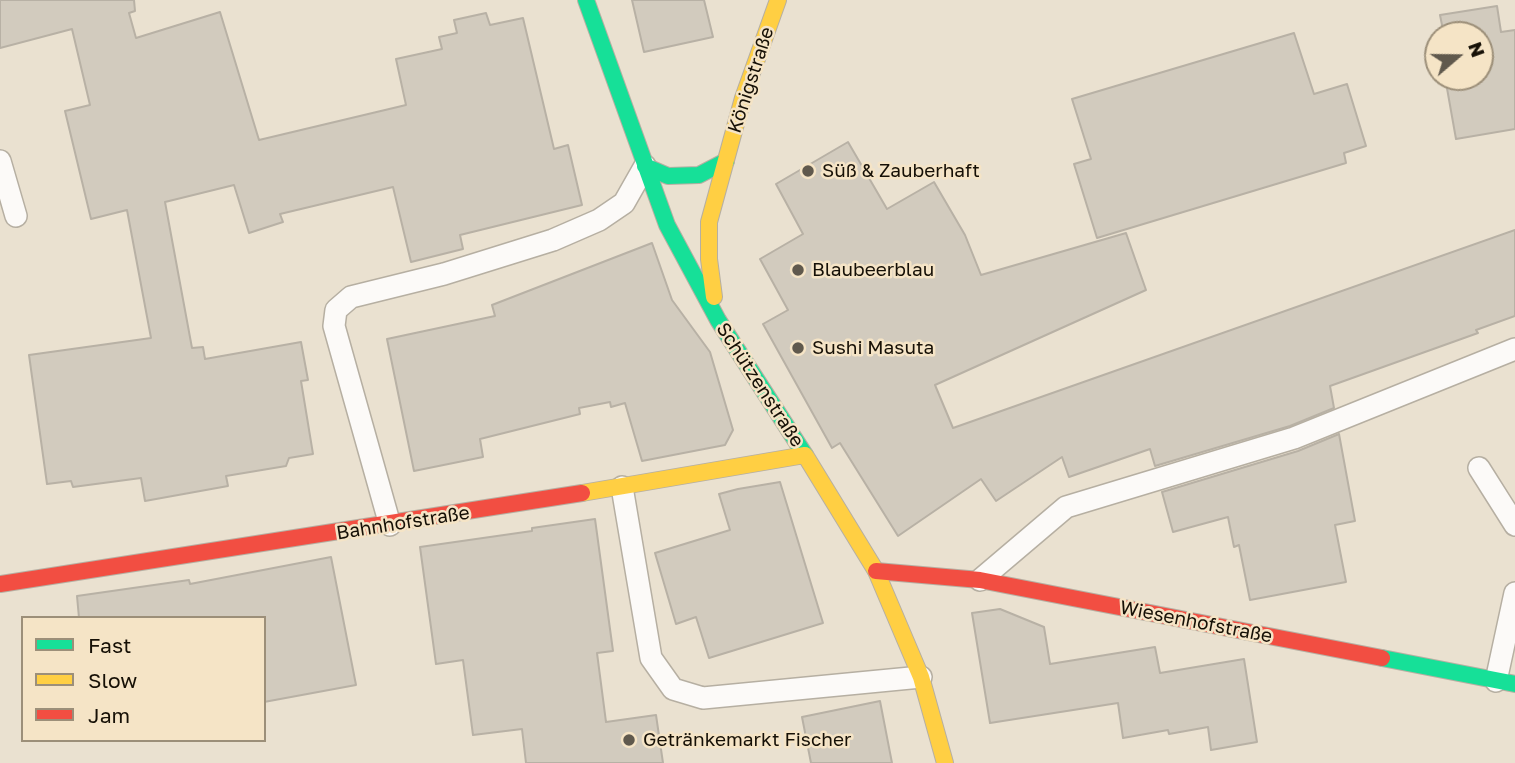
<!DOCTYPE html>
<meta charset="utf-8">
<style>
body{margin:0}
#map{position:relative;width:1515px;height:763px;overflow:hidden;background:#eae1d0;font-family:"Golos Text",sans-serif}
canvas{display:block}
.legend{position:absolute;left:21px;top:616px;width:245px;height:126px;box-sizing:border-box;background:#f5e4c6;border:2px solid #9c8f79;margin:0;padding:9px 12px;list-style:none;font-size:21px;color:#161006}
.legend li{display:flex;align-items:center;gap:14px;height:35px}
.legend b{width:35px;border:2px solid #9c8f79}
.north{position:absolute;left:1424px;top:21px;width:70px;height:70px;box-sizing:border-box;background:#f5e4c6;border:2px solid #9c8f79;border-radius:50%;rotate:70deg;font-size:19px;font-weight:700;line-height:28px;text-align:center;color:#161006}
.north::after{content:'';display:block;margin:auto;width:24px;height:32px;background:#60594d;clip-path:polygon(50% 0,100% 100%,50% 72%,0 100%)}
</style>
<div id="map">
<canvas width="1515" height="763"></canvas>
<ul class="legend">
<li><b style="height:9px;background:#16e098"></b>Fast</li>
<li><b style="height:9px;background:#ffcf43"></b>Slow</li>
<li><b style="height:9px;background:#f24e42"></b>Jam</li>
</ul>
<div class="north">N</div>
</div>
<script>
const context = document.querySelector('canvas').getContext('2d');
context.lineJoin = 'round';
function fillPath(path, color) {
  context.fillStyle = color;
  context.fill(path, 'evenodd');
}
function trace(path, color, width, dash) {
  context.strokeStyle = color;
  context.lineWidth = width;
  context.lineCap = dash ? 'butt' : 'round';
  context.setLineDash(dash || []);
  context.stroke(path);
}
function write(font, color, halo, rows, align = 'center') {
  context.font = font + ' "Golos Text",sans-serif';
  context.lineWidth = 5;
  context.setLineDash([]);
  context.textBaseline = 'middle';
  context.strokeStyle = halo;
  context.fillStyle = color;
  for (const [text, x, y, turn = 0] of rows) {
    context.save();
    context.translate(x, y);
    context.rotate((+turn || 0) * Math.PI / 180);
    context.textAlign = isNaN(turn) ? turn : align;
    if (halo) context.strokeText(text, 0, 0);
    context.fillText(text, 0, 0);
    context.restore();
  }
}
const building = new Path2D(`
 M0,0H134L135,11L129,13L136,38L220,12L259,140L406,105L396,59L442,49L439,37L457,33L454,20L486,13L490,25L523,18L554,149L568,145L582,205L460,235L463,249L411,262L393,187L280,214L283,222L249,233L234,185L165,202L192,348L203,347L205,359L301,342L308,380L301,381L313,454L289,458L286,466L226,476L228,486L145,501L141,478L73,487L71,481L47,484L29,355L151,338L127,210L91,219L65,111L90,105L72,29L0,48Z
 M632,0H704L713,37L644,52Z
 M1497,6L1501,32L1515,30V129L1456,139L1445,77H1480V35H1444L1440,15Z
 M1294,33L1314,94L1347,84L1366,146L1344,153L1346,163L1097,238L1074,164L1091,159L1072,99Z
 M848,142L887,209L934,182L965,235L981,275L1126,233L1146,290L935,385L953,428L1515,230V316L1476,330L1478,333L1330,386L1334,408L1290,426L1155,466L1150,449L1069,477L1062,457L996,501L981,479L898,536L840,443L832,448L763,324L788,310L760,259L803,234L776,184Z
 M652,243L672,300L710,352L733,430L725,445L642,461L625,403L611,407L610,402L579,408L580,414L480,439L483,457L414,471L387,339L495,316L492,305Z
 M1339,434L1355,521L1335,525L1346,582L1250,600L1239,545L1234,547L1228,517L1173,532L1162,492L1298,451Z
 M780,482L823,623L709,658L696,617L676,624L655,553L730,530L719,494L738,489Z
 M595,519L613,651L597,653L606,722L656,715L663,763H526L522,729L473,735L463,660L436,664L420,547L532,531V528Z
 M331,557L356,685L264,702V618H79L77,596L189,580L190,584Z
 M1000,609L1044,627L1050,664L1155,647L1160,673L1244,659L1257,742L1211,750L1208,727L1169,734L1168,730L1123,738L1118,703L990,723L972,613Z
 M880,701L892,763H811L802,717Z`);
fillPath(building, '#d2cbbe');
trace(building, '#b8b1a5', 2);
const lane = new Path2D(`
 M0,161L16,216
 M1479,468L1515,525
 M622,487L651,658L673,689L703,698L921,677
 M390,525L334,326L336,310L351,297L444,274L553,240L599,220L624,203L645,166
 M980,580L1066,507L1294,438L1515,349
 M1496,681L1515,593`);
const fast = new Path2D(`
 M586,0L667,225L718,320L805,455
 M645,166L668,176L699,175L726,161
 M1382,658L1515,684`);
const slow = new Path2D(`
 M714,297L709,259V222L743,98L778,0
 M805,455L876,571L921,677L945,763
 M582,493L805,455`);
const jam = new Path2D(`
 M876,571L980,580L1382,658
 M0,584L582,493`);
trace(lane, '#b6afa2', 24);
trace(fast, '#b6afa2', 18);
trace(slow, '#b6afa2', 18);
trace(jam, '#b6afa2', 18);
trace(lane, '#fcfaf8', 21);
trace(fast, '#16e098', 16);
trace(slow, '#ffcf43', 16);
trace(jam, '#f24e42', 16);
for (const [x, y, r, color] of [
 [808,171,7,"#60594d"],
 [798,270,7,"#60594d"],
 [798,348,7,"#60594d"],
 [629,740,7,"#60594d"]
]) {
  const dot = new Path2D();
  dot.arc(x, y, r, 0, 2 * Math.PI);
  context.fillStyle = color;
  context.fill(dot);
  trace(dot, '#f5e4c6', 2.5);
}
write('19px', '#161006', '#f5e4c6', [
 ["Königstraße",751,80,-72],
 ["Schützenstraße",760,385,57],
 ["Bahnhofstraße",403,523,-9],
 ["Wiesenhofstraße",1196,622,11]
]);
write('19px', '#161006', '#f5e4c6', [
 ["Süß & Zauberhaft",822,171],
 ["Blaubeerblau",812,270],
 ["Sushi Masuta",812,348],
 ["Getränkemarkt Fischer",643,740]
], 'left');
</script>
